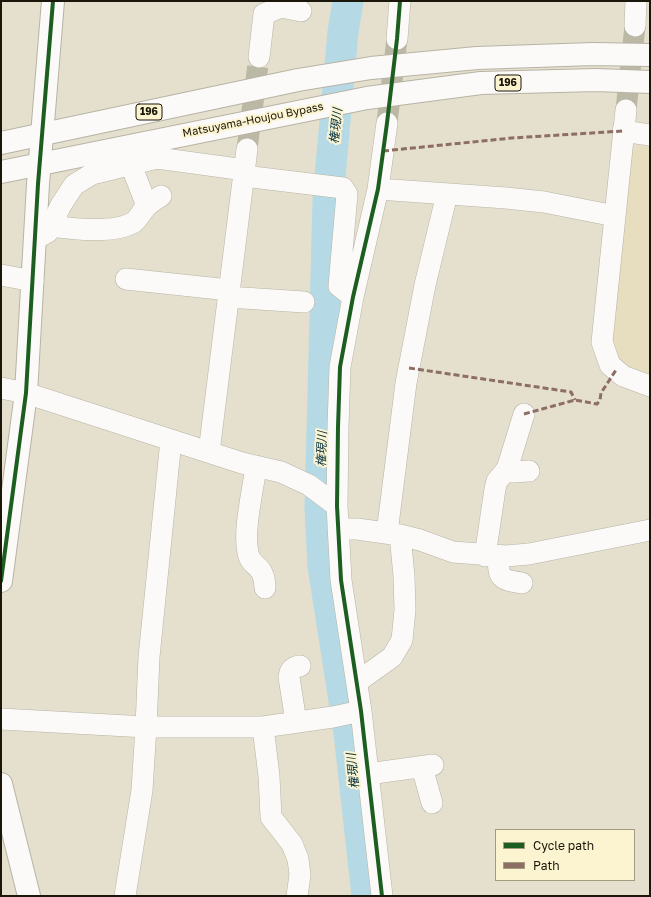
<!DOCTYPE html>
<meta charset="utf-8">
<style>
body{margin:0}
#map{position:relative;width:651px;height:897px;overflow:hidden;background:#e5e0cd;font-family:"Golos Text",sans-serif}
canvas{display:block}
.frame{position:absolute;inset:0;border:2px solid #1a170a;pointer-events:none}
.legend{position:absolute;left:495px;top:829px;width:140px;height:52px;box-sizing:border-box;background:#fcf4d0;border:1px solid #a29c81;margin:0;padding:5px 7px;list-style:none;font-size:12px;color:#1a170a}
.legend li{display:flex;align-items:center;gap:8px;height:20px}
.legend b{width:20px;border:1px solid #a29c81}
</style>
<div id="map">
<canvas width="651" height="897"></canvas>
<div class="frame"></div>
<ul class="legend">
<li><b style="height:5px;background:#1b5e20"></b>Cycle path</li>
<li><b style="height:5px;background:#8d6e63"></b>Path</li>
</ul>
</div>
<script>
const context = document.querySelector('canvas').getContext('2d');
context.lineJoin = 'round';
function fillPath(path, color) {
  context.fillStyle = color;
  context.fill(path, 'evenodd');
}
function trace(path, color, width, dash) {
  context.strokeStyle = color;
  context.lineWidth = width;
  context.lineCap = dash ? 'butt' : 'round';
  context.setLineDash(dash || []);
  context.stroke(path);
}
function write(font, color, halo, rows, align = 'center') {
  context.font = font + ' "Golos Text","Noto Sans JP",sans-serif';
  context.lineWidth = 4;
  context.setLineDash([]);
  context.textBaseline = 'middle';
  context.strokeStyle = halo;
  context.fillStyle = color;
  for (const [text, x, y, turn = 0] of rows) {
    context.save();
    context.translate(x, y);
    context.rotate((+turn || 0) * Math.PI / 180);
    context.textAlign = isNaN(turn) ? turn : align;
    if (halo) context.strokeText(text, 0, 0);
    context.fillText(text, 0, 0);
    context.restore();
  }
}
fillPath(new Path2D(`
 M637,145L650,147V377L631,369L617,357L612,338L629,157Z`), '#e7debf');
trace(new Path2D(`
 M348,1L343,32L328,199L320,508L323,566L349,733L367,896`), '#b5dae6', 31);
trace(new Path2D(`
 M626,110L635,26
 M387,123L397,39
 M247,149L259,57`), '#bcb8a6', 21, [21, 10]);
const street = new Path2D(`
 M635,26L636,1
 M397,39L400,1
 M259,57L264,14L281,7L301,11
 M626,110L602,342L610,365L623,376L650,386
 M623,131L650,135
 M131,165L147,206
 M244,176L343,188L347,194L339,286L353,297
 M378,189L506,198L544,202L615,216
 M51,226C73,229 115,234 134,222C139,218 142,211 146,207C150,203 156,199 161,196
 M35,239L48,232L61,205L74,185L92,174L157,158L245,170
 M1,275L33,281
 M126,279L229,290
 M228,297L304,302
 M1,388L26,393L242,463L281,472L309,485L337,506
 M209,452L247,149
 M256,466C253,491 243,529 248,553C250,565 258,564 262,573C264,577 265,584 265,588
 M507,469L513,472L529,471
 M338,529H357L400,535L420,540L453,552L506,556L529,554L650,530
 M387,533L406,383L425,285L447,194
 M485,556L495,489L497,481L507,469L524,414
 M498,556C499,579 499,579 522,583
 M357,682L392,657L402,640L405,610L404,576L400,535
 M1,719L146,727H263L333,717L361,711
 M296,722L289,677C290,669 293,667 300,666
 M263,727L269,776L271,817L292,844L298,859L300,875L297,896
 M422,767L432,803
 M368,774L433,765
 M125,896L142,790L146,727L149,657L171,440
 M382,896L361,711L341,580L337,506L338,427L340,367L353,297L378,189L387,123`);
const secondary = new Path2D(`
 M1,581L26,393L38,184L53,1
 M1,784L29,896`);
const highway = new Path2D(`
 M1,143L298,80L371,68L477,58L593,54L650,55
 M1,172L367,98L481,83L596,80L650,82`);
trace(street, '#b7b3a5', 22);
trace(secondary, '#b7b3a5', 24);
trace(highway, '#b7b3a5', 24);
trace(street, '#fbfaf8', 21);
trace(secondary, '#fbfaf8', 22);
trace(highway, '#fbfaf8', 22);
trace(new Path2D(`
 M383,151L512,138L623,131
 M409,368L571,392L575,400
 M524,414L575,400L597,404L600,400L601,393L616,370`), '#8d6e63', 3, [6, 3]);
trace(new Path2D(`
 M1,581L26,393L38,184L53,1
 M382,896L361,711L341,580L337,506L338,427L340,367L353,297L378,189L387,123L397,39L400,1`), '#1b5e20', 4);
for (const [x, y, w] of [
 [508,83,26],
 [149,112,26]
]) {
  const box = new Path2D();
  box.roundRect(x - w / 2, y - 8, w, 16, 3);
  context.fillStyle = '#fcf4d0';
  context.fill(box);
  trace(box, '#1a170a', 1);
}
write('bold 10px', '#1a170a', null, [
 ["196",508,83],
 ["196",149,112]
]);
write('11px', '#1a170a', '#fcf4d0', [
 ["Matsuyama-Houjou Bypass",253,120,-11]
]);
write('italic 12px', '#002f40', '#fcf4d0', [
 ["権現川",336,126,-84],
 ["権現川",322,449,-88],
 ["権現川",353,771,-96]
]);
</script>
